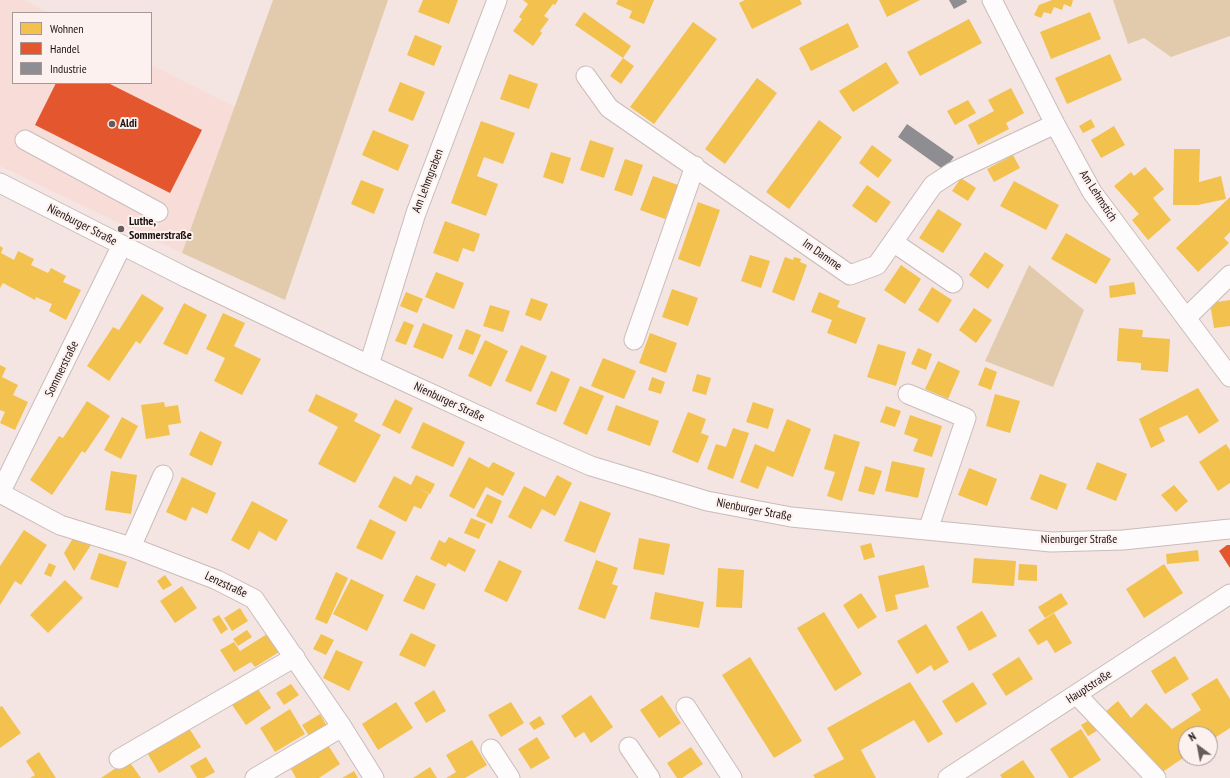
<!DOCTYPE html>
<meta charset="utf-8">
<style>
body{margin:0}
#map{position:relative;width:1230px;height:778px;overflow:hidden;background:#f4e5e2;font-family:"PT Sans Narrow",sans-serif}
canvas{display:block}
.legend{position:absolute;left:12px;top:12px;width:140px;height:72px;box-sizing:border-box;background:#fdf1ef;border:1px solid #a39896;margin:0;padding:5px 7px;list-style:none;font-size:12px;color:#1c1311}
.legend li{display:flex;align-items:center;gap:8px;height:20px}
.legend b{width:20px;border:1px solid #a39896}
.north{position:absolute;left:1178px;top:726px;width:40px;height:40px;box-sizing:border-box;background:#fdf1ef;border:1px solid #a39896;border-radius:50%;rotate:328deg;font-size:11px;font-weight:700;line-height:16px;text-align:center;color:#1c1311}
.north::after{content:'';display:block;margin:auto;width:14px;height:18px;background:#685c5a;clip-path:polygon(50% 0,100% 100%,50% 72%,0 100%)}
</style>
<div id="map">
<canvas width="1230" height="778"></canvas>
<ul class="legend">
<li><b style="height:11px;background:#f2c14e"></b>Wohnen</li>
<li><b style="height:11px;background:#e4572e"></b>Handel</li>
<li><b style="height:11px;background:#8d8d92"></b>Industrie</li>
</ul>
<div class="north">N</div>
</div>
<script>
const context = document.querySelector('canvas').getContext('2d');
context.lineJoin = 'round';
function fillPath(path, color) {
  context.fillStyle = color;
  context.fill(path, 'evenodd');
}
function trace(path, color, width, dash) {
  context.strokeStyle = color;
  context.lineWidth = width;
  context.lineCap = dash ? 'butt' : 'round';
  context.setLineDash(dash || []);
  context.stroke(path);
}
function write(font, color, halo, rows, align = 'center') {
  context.font = font + ' "PT Sans Narrow",sans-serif';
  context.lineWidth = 4;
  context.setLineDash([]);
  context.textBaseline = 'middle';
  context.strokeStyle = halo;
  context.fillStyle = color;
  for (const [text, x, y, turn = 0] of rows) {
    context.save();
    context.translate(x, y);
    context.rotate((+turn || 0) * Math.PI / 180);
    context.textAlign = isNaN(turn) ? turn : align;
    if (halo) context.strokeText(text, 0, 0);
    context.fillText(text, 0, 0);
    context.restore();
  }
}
fillPath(new Path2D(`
 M0,0H24L49,13H13V83H151V65L235,107L182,253L0,166Z`), '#f7dcd7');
fillPath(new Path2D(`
 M273,0H388L285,300L182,253Z
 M1113,0H1230V36L1171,57L1144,38L1128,44Z
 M1029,265L1084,310L1053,387L985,361Z`), '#e2cbac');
fillPath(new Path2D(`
 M423,0H458L449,24L418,12Z
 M523,0H558L555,5L553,4L544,16L549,19L540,31L542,33L533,46L513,31L522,19L519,17L528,4Z
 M618,0H654L644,24L629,18L632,11L616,4Z
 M745,0H800L802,4L752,29L739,3Z
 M879,0H920L887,17Z
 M1052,0H1073L1071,7L1064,4L1062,10L1054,7L1051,14L1044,12L1041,18L1034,15L1039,5Z
 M584,12L631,46L623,58L575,25Z
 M1090,12L1101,39L1051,59L1040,32Z
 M969,19L982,43L920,76L907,52Z
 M693,22L717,39L654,124L630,107Z
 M848,23L859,47L811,71L799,48Z
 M415,35L442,46L434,66L407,55Z
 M1110,54L1122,80L1067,104L1055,78Z
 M623,58L634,66L621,84L610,76Z
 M886,62L899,83L853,112L839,91Z
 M509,74L538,84L529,109L500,99Z
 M757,78L777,93L725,164L705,149Z
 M400,82L425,92L413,121L388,111Z
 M1011,88L1024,113L1006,123L1009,129L978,145L968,125L994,111L988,100Z
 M968,100L976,113L955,125L947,111Z
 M1091,119L1095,127L1083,133L1079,126Z
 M819,120L842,137L789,209L766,192Z
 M481,121L515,133L503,164L484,157L477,176L498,184L486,216L451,203Z
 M1114,126L1125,145L1101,158L1091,140Z
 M373,130L409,145L398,171L362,155Z
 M590,140L614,148L604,178L580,170Z
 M872,145L892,160L878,178L859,163Z
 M1174,149H1200L1199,182L1221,176L1226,199L1198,205H1173Z
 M551,152L571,158L563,184L543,177Z
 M1013,155L1020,168L994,182L987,169Z
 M625,159L643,165L632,196L614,190Z
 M1145,167L1164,189L1153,198L1171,220L1148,240L1132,220L1139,214L1114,186L1131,172L1134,176Z
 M653,176L678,185L665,219L640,210Z
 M961,178L976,188L968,201L952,191Z
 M361,180L384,189L374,214L351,204Z
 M1014,181L1059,205L1046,230L1000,206Z
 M867,185L891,202L876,223L852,206Z
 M1230,197V232L1224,238L1229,243L1198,272L1176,248Z
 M698,202L720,210L700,267L678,259Z
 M938,209L962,224L943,253L919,238Z
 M445,221L480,234L474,252L463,248L458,262L433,253Z
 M1066,233L1111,259L1096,284L1051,259Z
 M0,246L3,248L1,253L14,260L18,251L34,259L31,265L48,273L51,268L66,276L63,282L81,290L66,320L49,311L52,304L36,297L35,300L3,283L0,288Z
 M985,252L1004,265L988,289L969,275Z
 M750,255L770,261L761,288L741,281Z
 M785,257L793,260L794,257L801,259L800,262L807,265L794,301L772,292Z
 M901,265L921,279L905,304L884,290Z
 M436,272L464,283L454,309L425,297Z
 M1134,282L1136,294L1110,298L1109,286Z
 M932,287L952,300L938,323L918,310Z
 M672,289L698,298L688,326L662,317Z
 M406,292L423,299L417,313L400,306Z
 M819,292L840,301L837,307L866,318L856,344L827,333L832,320L811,312Z
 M142,294L164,308L140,344L136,341L109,381L87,366L113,327L119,330Z
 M531,298L548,304L541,321L525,315Z
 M1230,300V326L1214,328L1210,303Z
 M184,303L207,315L187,355L163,344Z
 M490,305L510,311L503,332L483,326Z
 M974,308L992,320L976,343L959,330Z
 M223,313L245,323L234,346L261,359L242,395L214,381L225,358L206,349Z
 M404,321L414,325L406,345L395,341Z
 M423,323L453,335L443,359L413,347Z
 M1119,328L1143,330L1142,337L1170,339L1168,372L1141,370V363L1117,361Z
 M466,329L481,335L473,355L458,349Z
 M650,333L677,343L666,373L639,363Z
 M485,340L508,351L491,387L468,376Z
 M878,344L906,352L896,386L867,377Z
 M521,345L547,356L531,392L505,381Z
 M918,348L932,354L926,370L911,364Z
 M603,358L636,371L624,399L591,386Z
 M938,361L960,371L948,399L925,389Z
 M0,365L6,368L2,377L18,385L13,395L28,402L15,430L0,423L5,412L0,410Z
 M985,367L997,372L991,390L978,385Z
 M551,371L570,379L556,412L536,404Z
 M697,374L711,378L706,395L692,391Z
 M652,377L665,382L661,394L648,390Z
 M580,386L604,396L587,435L563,424Z
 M1198,388L1219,421L1199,434L1187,415L1159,428L1165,441L1151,448L1139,419Z
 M316,394L358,414L354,421L381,435L355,483L318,464L338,427L308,411Z
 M995,394L1020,401L1010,433L986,426Z
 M395,399L413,408L400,434L382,425Z
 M87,401L110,416L85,453L82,451L52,495L30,480L59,436L63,438Z
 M164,402L165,407L178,405L181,423L168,425L170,435L146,439L141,405Z
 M753,402L774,409L768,429L746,422Z
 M616,405L659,421L650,446L607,430Z
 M886,406L901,411L895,427L880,422Z
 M688,412L706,419L701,433L709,436L698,463L672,452Z
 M910,415L942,426L932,457L913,451L918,439L904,434Z
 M122,417L138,426L121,459L104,450Z
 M787,419L811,429L793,477L767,466L758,489L740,482L755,444L774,452Z
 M423,422L465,442L453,467L411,448Z
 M733,428L749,433L733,479L707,469L716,444L726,447Z
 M200,431L222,442L212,466L189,455Z
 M834,434L860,442L842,501L827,496L835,472L824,469Z
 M1226,444L1230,450V483L1218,491L1199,462Z
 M469,457L489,468L493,462L515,473L503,496L486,487L474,509L449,496Z
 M892,461L925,468L918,498L885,491Z
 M1097,462L1127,474L1116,501L1086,489Z
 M865,466L882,471L874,495L858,491Z
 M969,468L997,479L987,506L958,495Z
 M111,471L137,475L131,514L105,510Z
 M1040,474L1067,484L1057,510L1030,499Z
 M416,475L435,484L430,494L416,487L429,494L421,509L414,506L406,522L378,507L394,476L411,485Z
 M557,475L572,483L555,516L542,509L531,529L508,517L524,486L545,497Z
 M182,477L216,493L207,514L192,507L186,521L166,512Z
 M1174,485L1188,501L1176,512L1161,495Z
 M487,494L502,501L492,524L476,516Z
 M252,501L288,520L276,541L259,531L249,550L231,540Z
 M580,501L611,513L595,553L564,541Z
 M471,518L486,524L479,539L464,533Z
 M370,519L396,532L382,560L356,548Z
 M24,530L47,545L21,585L15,581L0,605V566Z
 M75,535L91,545L74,571L64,553Z
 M449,537L476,550L465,572L448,563L446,567L430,559L439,540L445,543Z
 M639,538L670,544L664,575L633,569Z
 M871,543L875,557L864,560L860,546Z
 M1198,550L1199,561L1167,564L1166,554Z
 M99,553L127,562L118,588L90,579Z
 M974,558L1016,561L1014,586L972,583Z
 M499,560L522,571L507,602L484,591Z
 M596,560L618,568L612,584L618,586L605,619L578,609Z
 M49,563L56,566L51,577L44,574Z
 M1019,564L1037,565V581L1018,580Z
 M1164,564L1183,593L1144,618L1126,589Z
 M924,565L929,587L895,595L898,609L886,612L878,576Z
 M718,568L744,570L742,608L716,607Z
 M336,572L348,578L327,624L315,619Z
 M165,575L172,585L163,590L157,581Z
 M416,575L436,584L424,610L403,601Z
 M351,579L384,595L367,631L333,614Z
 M65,580L83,598L48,633L30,615Z
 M182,586L197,608L175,623L160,601Z
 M655,592L704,602L699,628L650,619Z
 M861,593L877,617L858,629L843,605Z
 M1061,593L1068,604L1045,618L1038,607Z
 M240,608L248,621L232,631L224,618Z
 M982,611L997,636L969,651L956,627Z
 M824,612L862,674L835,691L797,628Z
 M1054,613L1072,643L1055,653L1047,640L1038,645L1028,630Z
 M219,615L228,629L221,634L212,619Z
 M926,624L949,662L934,671L931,665L917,674L897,641Z
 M247,630L252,637L238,646L233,639Z
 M411,633L436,645L425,667L399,655Z
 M267,634L279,652L255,667L251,662L234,672L220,650L234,642L240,651Z
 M321,634L334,640L326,655L313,649Z
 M336,650L363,662L349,691L323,678Z
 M1175,656L1189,679L1165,694L1151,671Z
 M750,657L802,741L774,758L722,675Z
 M1019,657L1033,679L1006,696L992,674Z
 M1217,678L1230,699V728L1210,741V734H1186V756L1161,773L1104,713L1118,701L1131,718L1146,703L1172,729L1201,710L1191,694Z
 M910,682L943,734L928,743L914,720L861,750L876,778H815L813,775L844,759L827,728Z
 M973,682L987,704L956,723L942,701Z
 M291,684L299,695L284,705L276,693Z
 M255,685L271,708L246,725L230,702Z
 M434,690L446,711L426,723L414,703Z
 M591,695L613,727L591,743L584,732L575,738L561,716Z
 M662,695L681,723L659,738L640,710Z
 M396,702L413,728L378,750L362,724Z
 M511,702L524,723L501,737L488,715Z
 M2,706L21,733L0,748V707Z
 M290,709L305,734L275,752L260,728Z
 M320,714L328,728L311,739L302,725Z
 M540,716L545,724L534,730L529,723Z
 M1093,718L1100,729L1088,736L1081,725Z
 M187,725L201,747L159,773L146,751Z
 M1081,729L1101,760L1072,778H1069L1050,749Z
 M537,737L550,758L531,769L518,749Z
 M472,740L487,765L465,778H446L456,772L446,755Z
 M328,745L340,764L319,778H296L291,769Z
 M691,747L703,764L682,778H677L667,763Z
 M39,752L56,778H30L35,775L26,761Z
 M206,757L215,772L204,778H197L190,766Z
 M128,760L141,778H101Z
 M1023,760L1035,778H1002L1000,775Z
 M430,767L437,778H413Z
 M354,771L358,778H342Z`), '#f2c14e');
fillPath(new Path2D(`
 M56,83H108L202,130L170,193L35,125Z
 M1227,545H1230V568L1219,551Z`), '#e4572e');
fillPath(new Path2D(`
 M949,0H966L967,2L954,9Z
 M907,124L954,157L944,170L898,137Z`), '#8d8d92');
const minor = new Path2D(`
 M992,0L1055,124L1092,192L1230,377
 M586,76L609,108L850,275L877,265L933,185L953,172L1055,124
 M25,140L158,212
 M0,183L187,278L369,365L536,442L591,466L707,501L791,517L1051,542L1123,540L1230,529
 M893,242L953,283
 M1186,318L1230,275
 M634,340L695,166
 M369,365L416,213L497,0
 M908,394L966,418L928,530
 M0,493L60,525L131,547L217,580L254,599L342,727L374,778
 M0,493L122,245
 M131,547L163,475
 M1077,695L1156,778
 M686,707L732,778
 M629,747L650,778
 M491,749L510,778
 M119,759L295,657
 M255,778L342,727
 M948,778L1230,594`);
trace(minor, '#c9bcba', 21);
trace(minor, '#fdfbfb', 19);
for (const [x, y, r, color] of [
 [112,124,4,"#685c5a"],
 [121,229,4,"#685c5a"]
]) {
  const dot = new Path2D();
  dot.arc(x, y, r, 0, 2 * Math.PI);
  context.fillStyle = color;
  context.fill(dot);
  trace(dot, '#fdf1ef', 1.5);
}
write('bold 12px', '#1c1311', '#fdf1ef', [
 ["Aldi",120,124],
 ["Luthe,",129,222],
 ["Sommerstraße",129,236]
], 'left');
write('12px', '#1c1311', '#fdf1ef', [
 ["Am Lehmgraben",428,181,-69],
 ["Am Lehmstich",1098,196,57],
 ["Nienburger Straße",82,225,27],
 ["Im Damme",822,255,35],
 ["Sommerstraße",62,369,-64],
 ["Nienburger Straße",449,402,25],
 ["Nienburger Straße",754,510,11],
 ["Nienburger Straße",1079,540],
 ["Lenzstraße",226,585,25],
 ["Hauptstraße",1089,687,-33]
]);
</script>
